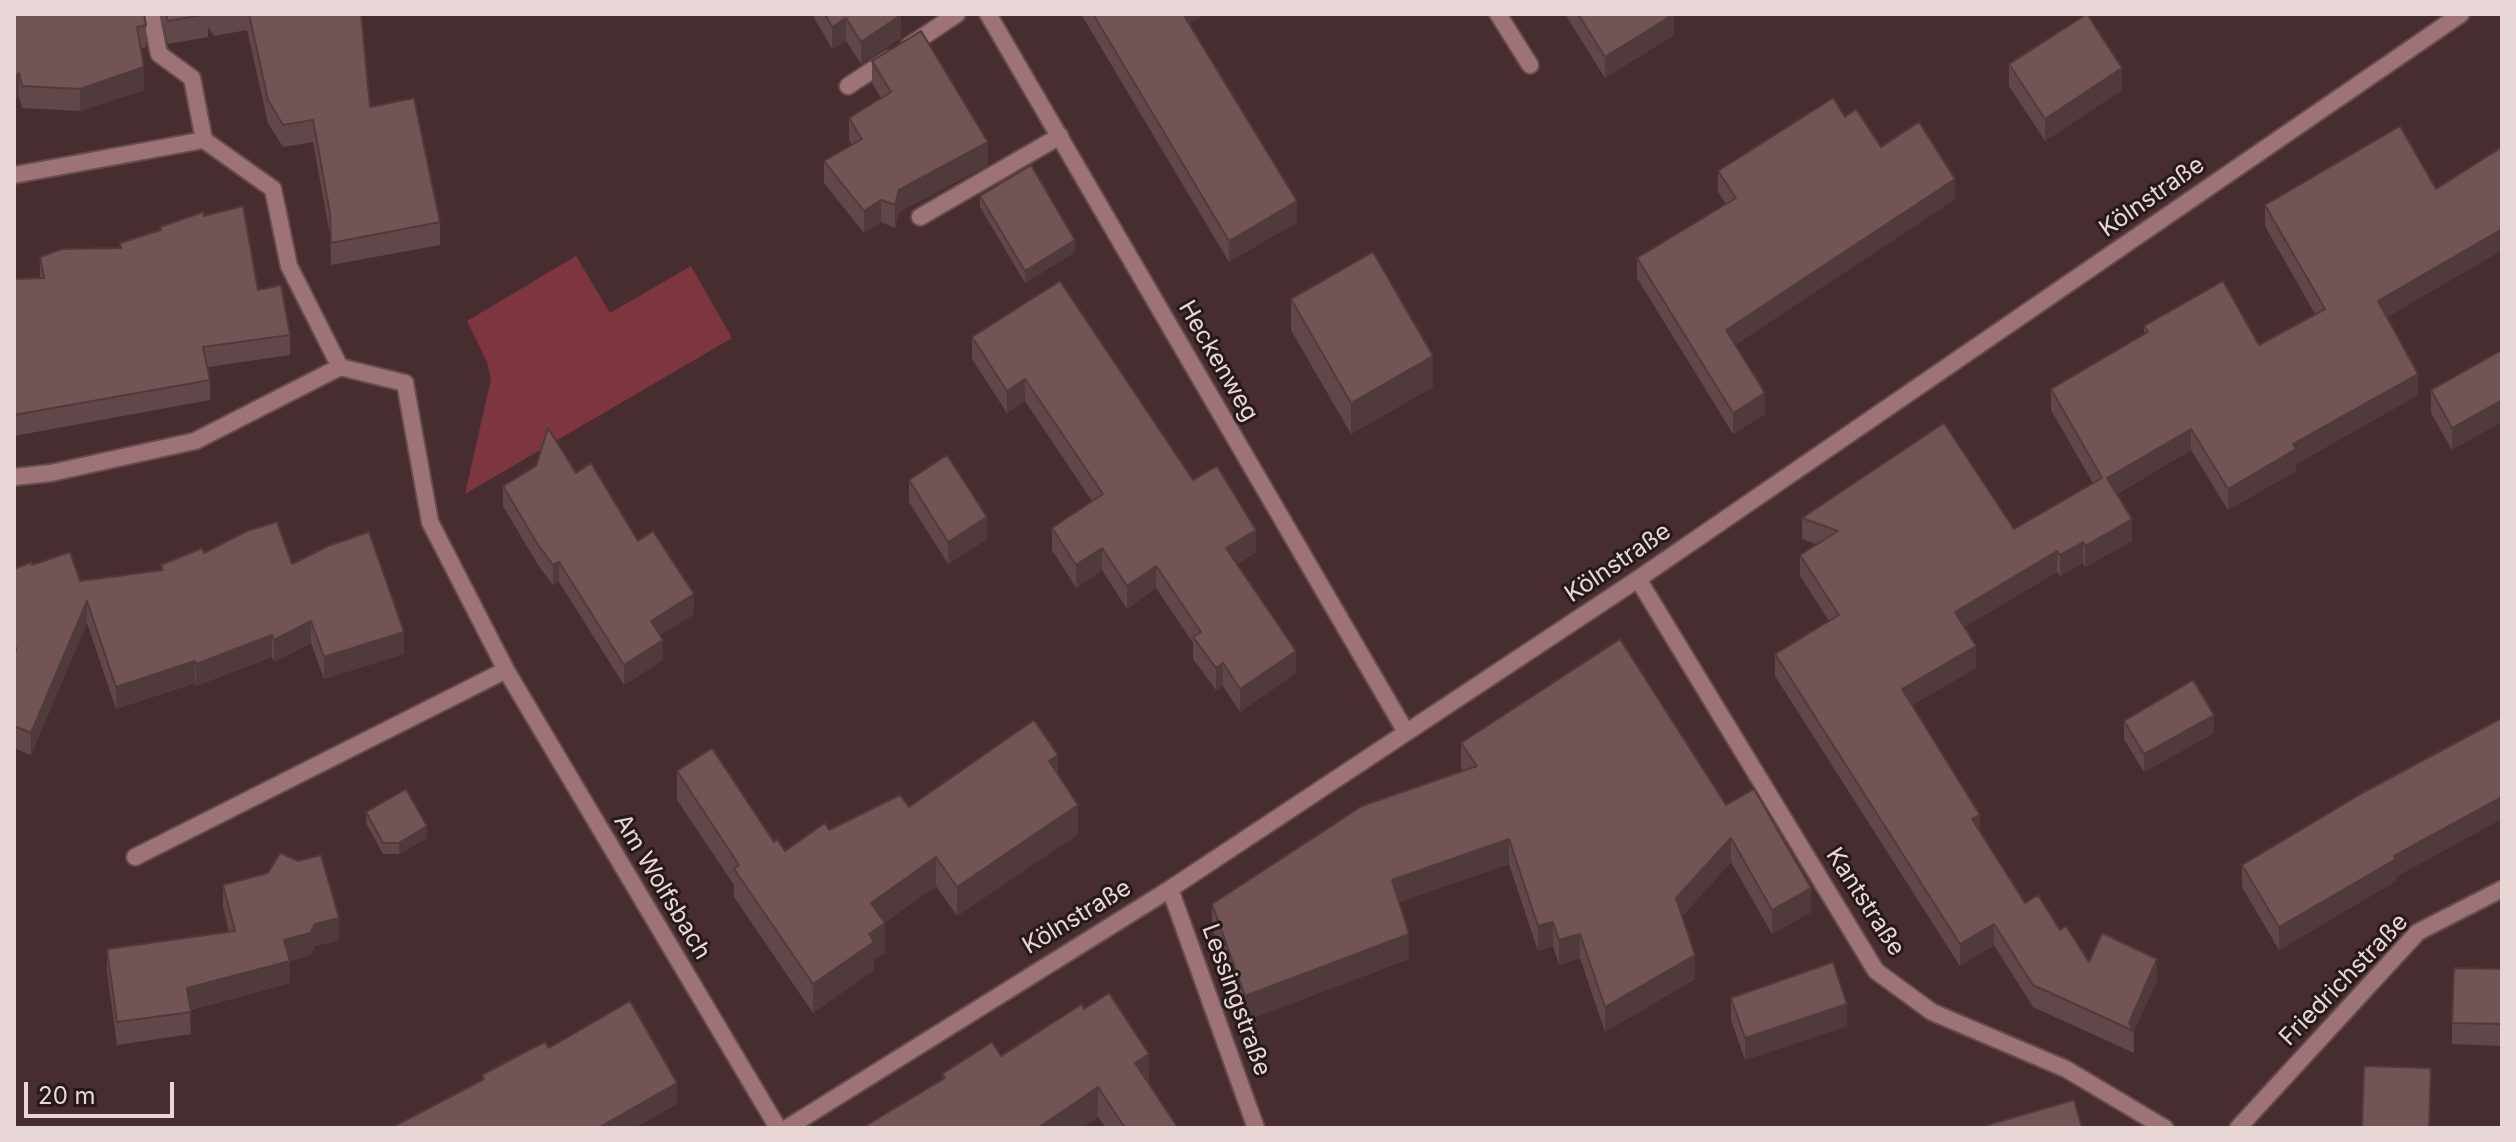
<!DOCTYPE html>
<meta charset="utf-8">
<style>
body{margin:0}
#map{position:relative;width:2516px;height:1142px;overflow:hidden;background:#482d30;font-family:Inter,sans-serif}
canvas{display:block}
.frame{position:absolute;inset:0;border:16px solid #e9d7d8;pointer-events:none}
.scale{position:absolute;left:24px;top:1082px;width:150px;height:36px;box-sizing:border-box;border:4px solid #e9d7d8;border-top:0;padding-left:10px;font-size:24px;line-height:28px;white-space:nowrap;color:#e9d7d8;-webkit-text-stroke:6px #26191a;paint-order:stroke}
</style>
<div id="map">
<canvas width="2516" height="1142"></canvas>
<div class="frame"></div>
<div class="scale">20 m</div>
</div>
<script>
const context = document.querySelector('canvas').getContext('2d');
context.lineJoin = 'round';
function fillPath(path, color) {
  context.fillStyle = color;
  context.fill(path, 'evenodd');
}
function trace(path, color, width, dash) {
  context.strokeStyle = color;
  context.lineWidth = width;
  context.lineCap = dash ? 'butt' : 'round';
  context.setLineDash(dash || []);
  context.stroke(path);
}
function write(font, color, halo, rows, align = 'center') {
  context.font = font + ' Inter,sans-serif';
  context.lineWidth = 6;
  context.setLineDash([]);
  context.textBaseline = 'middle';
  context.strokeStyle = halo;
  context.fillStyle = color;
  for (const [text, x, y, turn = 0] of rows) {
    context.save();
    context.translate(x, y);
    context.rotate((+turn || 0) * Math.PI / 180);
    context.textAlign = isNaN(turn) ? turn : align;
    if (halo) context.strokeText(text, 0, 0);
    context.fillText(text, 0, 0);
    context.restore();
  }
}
fillPath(new Path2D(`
 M576,256L610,313L691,266L732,338L465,494L491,379L487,362L467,321Z`), '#7d3540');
const lane = new Path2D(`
 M151,14L159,54L192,78L204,140
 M909,46L957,14
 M848,86L889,59
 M14,175L204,140L273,189L289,266L340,367L405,383
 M920,217L1060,136
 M14,477L51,473L195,441L340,367`);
const street = new Path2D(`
 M988,14L1406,732
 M1498,14L1530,65
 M405,383L430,522L506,670L778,1128
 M1638,579L1876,971L1932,1012L2066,1069L2165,1128
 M135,857L506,670
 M1170,889L1256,1128
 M787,1128L1170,889L1638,579L2461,14
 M2238,1128L2418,932L2502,889`);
trace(lane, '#654c4e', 20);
trace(street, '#654c4e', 20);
trace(lane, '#9e7377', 16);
trace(street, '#9e7377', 16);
fillPath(new Path2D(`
 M14,14L146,25V47L140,49L144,90L80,111L22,108L19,96Z
 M161,14H361L370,107L440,222V245L331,265L330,235L313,142L283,147L268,123L247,30L214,36L208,27V37L168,44Z
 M812,14H901V38L861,64L846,41L832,49Z
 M1081,14H1205L1189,23L1297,222L1229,262Z
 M1565,14H1673L1674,35L1605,78Z
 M872,61L988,165L899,212L895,228L881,222L864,233L824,183V161L852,145L849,140V118L881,98L872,83Z
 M2009,64L2122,90L2045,141L2009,86Z
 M1845,117L1881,147L1955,199L1735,345L1765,414L1733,434L1637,278V258L1726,204L1718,192V171Z
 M2502,147V250L2387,317L2418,395L2296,464V471L2228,510L2191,450L2117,494L2132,541L2085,567L2083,563L2060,576L2057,572L1964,627L1976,668L1912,705L1980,832L2025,903L2060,930L2089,962L2157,980L2134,1031V1053L2033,1007L1994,945L1960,966L1775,676V654L1829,621L1800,576V555L1816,544L1802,539V518L2014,529L2093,483L2051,410V389L2144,334V326L2259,345L2315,314L2265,226V205L2436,189Z
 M980,196L1075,252L1025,283L980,207Z
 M204,216L290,335V355L208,367L210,380V400L14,436V279L40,278V257L120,248V243Z
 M1291,299L1433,387L1351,434L1291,330Z
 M972,337L1193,480L1256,552L1237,564L1296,673L1240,712L1223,686L1216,690L1193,659V643L1156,588L1127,609L1102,570L1076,588L1052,550V528L1092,501L1025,401L1007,413L972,359Z
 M2502,350L2452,450L2431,413V390Z
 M576,473L638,541L694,614L660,635L663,660L624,685L559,582L553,585L538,565L503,506V486Z
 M909,480L987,539L948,564L909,502Z
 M204,553L292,564L404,654L324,679L311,643L274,662L272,657L196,686L195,683L116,709L87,623L31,755L14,748V569L32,565L80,581L161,570V565Z
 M2124,721L2214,733L2144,772L2124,739Z
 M1461,743L1726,805L1811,912L1772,934L1731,862L1682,916L1695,979L1605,1032L1580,958L1559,965L1553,946L1538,951L1509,864L1399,902L1409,959L1245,1021L1212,928V904L1463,771L1461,767Z
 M677,771L785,851L829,830L909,807L1058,775L1078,834L957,916L936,886L884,923L885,952L874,960V970L813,1013L734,897V885L677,800Z
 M366,812L427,838L399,854H383L366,823Z
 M2242,865L2396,877V881L2279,950L2242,887Z
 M223,885L339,940L315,946L310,955L290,961V983L190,1010L191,1034L117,1045L107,971V949L229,932L223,907Z
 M2502,969V1046L2452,1044V1023Z
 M1731,998L1847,1026L1745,1060L1731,1020Z
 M1084,1009L1149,1083L1178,1128H1106L1098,1117L1081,1128H862L942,1079V1074L1001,1056Z`), '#62474a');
fillPath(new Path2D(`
 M1180,14H1205L1180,29Z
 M1674,14V35L1605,78V57Z
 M901,15V38L861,64V42Z
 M846,18V41L832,49V27Z
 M144,67V90L80,111V89Z
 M2122,68V90L2045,141V119Z
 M19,73V96L14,100V77Z
 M988,142V165L899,212L895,228V205L899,190Z
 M1955,179V199L1726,351V330Z
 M881,200V222L864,233V211Z
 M1297,201V222L1229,262V241Z
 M2502,229V250L2378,322V301Z
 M1075,240V252L1025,283V271Z
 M1433,356V387L1351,434V403Z
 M2418,374V395L2296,464V471L2228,510V489L2293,444Z
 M1025,379V401L1007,413V391Z
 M1765,393V414L1733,434V413Z
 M2502,400V422L2452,450V428Z
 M2191,429V450L2107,499V478Z
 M987,517V539L948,564V542Z
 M2132,519V541L2085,567V546Z
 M1256,530V552L1226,570V548Z
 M2083,542V563L2060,576V555Z
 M1102,548V570L1076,588V565Z
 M2057,551V572L1955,633V612Z
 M559,562V582L553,585V565Z
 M1156,566V588L1127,609V586Z
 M694,594V614L651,641V621Z
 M87,601V623L31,755V733Z
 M311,621V643L274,662V640Z
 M404,632V654L324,679V657Z
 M272,635V657L196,686V664Z
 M663,640V660L624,685V665Z
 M1976,646V668L1902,711V689Z
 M1296,651V673L1240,712V689Z
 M195,661V683L116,709V687Z
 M1223,663V686L1216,690V668Z
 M2214,715V733L2144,772V754Z
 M1058,755V784L1049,761Z
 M2502,797V819L2396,877V881L2279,950V927L2394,856Z
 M1078,805V834L957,916V887Z
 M1980,815V836L1972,819Z
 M427,826V838L399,854V843Z
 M1731,838V862L1676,923V898Z
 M1509,839V864L1392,905V880Z
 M936,857V886L871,932V903Z
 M1811,888V912L1772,934V910Z
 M339,918V940L315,946L310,955L286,962L290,961V983L187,1010V988L315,924Z
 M1553,922V946L1538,951V926Z
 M885,923V952L874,960V970L813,1013V984L869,934Z
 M1994,924V945L1960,966V944Z
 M1409,934V959L1245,1021V996Z
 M1580,934V958L1559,965V940Z
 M1695,955V979L1605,1032V1007Z
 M2157,959V980L2134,1031L2129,1023Z
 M1847,1004V1026L1745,1060V1038Z
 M1149,1054V1083L1135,1063Z
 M677,1083V1104L635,1128H598Z
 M1098,1087V1117L1081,1128H1037Z`), '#503a3c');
const building = new Path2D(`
 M14,14H144L146,25L137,27L144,67L80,89L22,86L19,73L14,77Z
 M166,14H208L168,21Z
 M249,14H361L370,107L414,98L440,222L331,243L330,213L313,120L283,125L268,100Z
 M825,14H901V15L861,42L846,18L832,27Z
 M1093,14H1183L1297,201L1229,241Z
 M1578,14H1674L1605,57Z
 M2087,14L2122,68L2045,119L2009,64Z
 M921,31L988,142L899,190L895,205L881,200L864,211L824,161L862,139L849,118L891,92L872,61Z
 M1833,98L1845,117L1856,109L1881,147L1919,122L1955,179L1726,330L1765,393L1733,413L1637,258L1736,198L1718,171Z
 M2400,126L2436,189L2502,147V229L2378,301L2418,374L2293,444L2296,449L2228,489L2191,429L2107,478L2132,519L2085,546L2083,542L2060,555L2057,551L1955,612L1976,646L1902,689L1980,815L1972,819L2025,903L2038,895L2060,930L2066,926L2089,962L2102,933L2157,959L2129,1023L2134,1031L2033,985L1994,924L1960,944L1775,654L1839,615L1800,555L1838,531L1802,518L1944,423L2014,529L2102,478L2051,389L2148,332L2144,326L2223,281L2259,345L2325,309L2265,205Z
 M1031,165L1075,240L1025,271L980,196Z
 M243,206L258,290L281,285L290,335L203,347L210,380L14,415V279L44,278L40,257L62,249L121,248L120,243L161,230L160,227L203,212L204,216Z
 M1373,252L1433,356L1351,403L1291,299Z
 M1060,281L1193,480L1217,466L1256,530L1226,548L1296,651L1240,689L1223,663L1216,668L1193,637L1201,632L1156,566L1127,586L1102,548L1076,565L1052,528L1103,494L1025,379L1007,391L972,337Z
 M2502,350V400L2452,428L2431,390Z
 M548,428L576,473L591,463L638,541L653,531L694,594L651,621L663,640L624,665L559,562L553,565L538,545L503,486L536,466Z
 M947,455L987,517L948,542L909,480Z
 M277,522L292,564L328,546L369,532L404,632L324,657L311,621L274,640L272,635L196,664L195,661L116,687L87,601L31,733L14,726V654L16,649L14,642V569L31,562L32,565L70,552L80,581L163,570L161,565L202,548L204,553L247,531Z
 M1620,639L1726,805L1754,789L1811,888L1772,910L1731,838L1676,898L1695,955L1605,1007L1580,934L1559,940L1553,922L1538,926L1509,839L1392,880L1409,934L1245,996L1212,904L1362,806L1477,766L1461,743Z
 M2193,680L2214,715L2144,754L2124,721Z
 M2502,718V797L2394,856L2396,859L2279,927L2242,865L2364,792Z
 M1034,720L1058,755L1049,761L1078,805L957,887L936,857L871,903L885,923L869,934L874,942L813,984L734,869L739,865L677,771L712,748L774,842L777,839L785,851L825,823L829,830L900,795L909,807Z
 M406,789L427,826L399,843H383L366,812Z
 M280,853L298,861L321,855L339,918L315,924L310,933L284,940L290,961L187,988L191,1012L117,1022L107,949L235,931L223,885L268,873Z
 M1833,962L1847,1004L1745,1038L1731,998Z
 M2454,968L2502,969V1024L2452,1023Z
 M1109,993L1149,1054L1135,1063L1178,1128H1125L1098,1087L1038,1128H862L945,1078L942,1074L992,1042L1001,1056L1082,1004L1084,1009Z
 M630,1001L677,1083L598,1128H391L484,1079L482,1075L527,1051L545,1042L549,1048Z
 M2364,1066L2431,1068L2429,1128H2362Z
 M2074,1100L2082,1128H1977Z`);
fillPath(building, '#725356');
trace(building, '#503a3c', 2);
write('24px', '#e9d7d8', '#26191a', [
 ["Kölnstraße",2152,197,-35],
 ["Heckenweg",1218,361,60],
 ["Kölnstraße",1618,563,-34],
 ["Am Wolfsbach",662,887,59],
 ["Kantstraße",1865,902,57],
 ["Kölnstraße",1077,917,-31],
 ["Friedrichstraße",2344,980,-46],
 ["Lessingstraße",1236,1000,70]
]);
</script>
